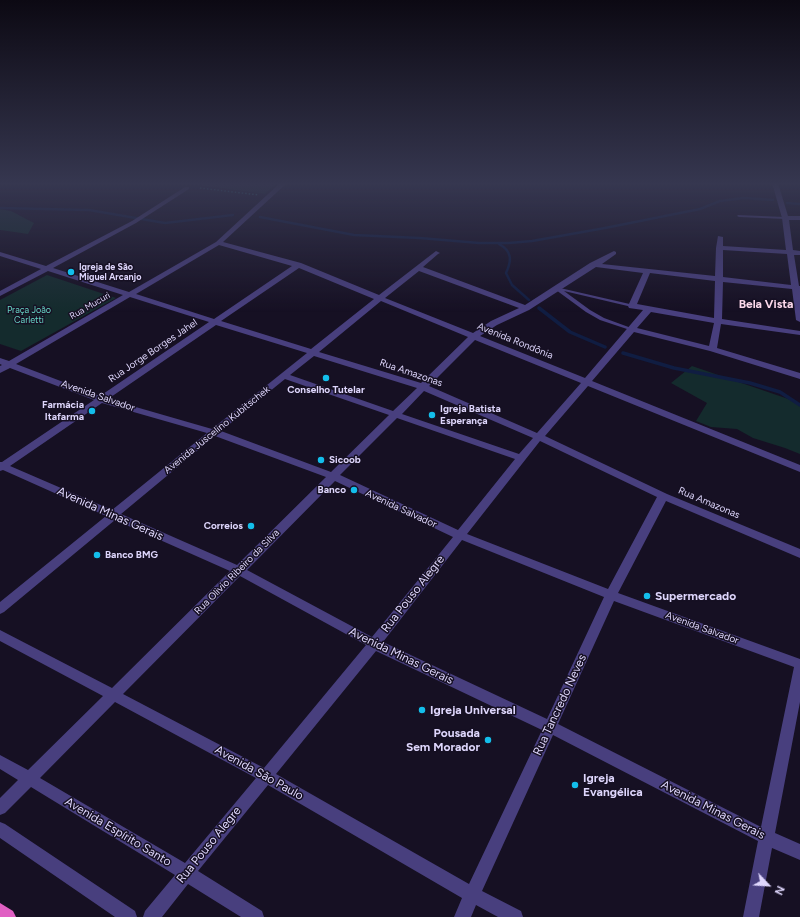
<!DOCTYPE html>
<meta charset="utf-8">
<style>
body{margin:0}
#map{position:relative;width:800px;height:917px;overflow:hidden;background:#161023;font-family:Figtree,sans-serif}
canvas{display:block}
.north{position:absolute;left:748px;top:865px;width:40px;height:40px;-webkit-text-stroke:3px #161023;paint-order:stroke;rotate:115deg;font-size:11px;font-weight:700;line-height:16px;text-align:center;color:#ded6fc}
.north::after{content:'';display:block;margin:auto;width:14px;height:18px;background:#ded6fc;clip-path:polygon(50% 0,100% 100%,50% 72%,0 100%)}
</style>
<div id="map">
<canvas width="800" height="917"></canvas>
<div class="north">N</div>
</div>
<script>
const context = document.querySelector('canvas').getContext('2d');
context.lineJoin = 'round';
function fillPath(path, color) {
  context.fillStyle = color;
  context.fill(path, 'evenodd');
}
function trace(path, color, width, dash) {
  context.strokeStyle = color;
  context.lineWidth = width;
  context.lineCap = dash ? 'butt' : 'round';
  context.setLineDash(dash || []);
  context.stroke(path);
}
function write(font, color, halo, rows, align = 'center') {
  context.font = font + ' Figtree,sans-serif';
  context.lineWidth = 3;
  context.setLineDash([]);
  context.textBaseline = 'middle';
  context.strokeStyle = halo;
  context.fillStyle = color;
  for (const [text, x, y, turn = 0] of rows) {
    context.save();
    context.translate(x, y);
    context.rotate((+turn || 0) * Math.PI / 180);
    context.textAlign = isNaN(turn) ? turn : align;
    if (halo) context.strokeText(text, 0, 0);
    context.fillText(text, 0, 0);
    context.restore();
  }
}
fillPath(new Path2D(`
 M183,183H277L265,194Z
 M0,209L11,211L34,223L28,234L0,230Z
 M47,275L116,298L21,351L0,344V300Z
 M692,366L800,403V454L785,448L753,438L737,429L711,427L696,421L707,403L671,383Z`), '#142b2d');
trace(new Path2D(`
 M787,203L800,204
 M0,208L89,210L165,223L233,215
 M260,217L354,235L420,238L479,243H509L532,241L605,228L700,209L720,201L744,198L773,200
 M499,244C512,251 512,260 506,273L512,285L529,300`), '#101d42', 2.5);
trace(new Path2D(`
 M539,308L570,332L605,347
 M623,353L674,368L750,383L780,392L800,405`), '#101d42', 3.5);
trace(new Path2D(`
 M200,188L259,195`), '#39a7ad', 1.5, [1.5, 2]);
fillPath(new Path2D(`
 M738,215L785,217L787,218L785,219L739,217L737,216Z
 M556,288H560L634,305V307H632L564,291L590,310L604,318L634,329L632,330H630L600,320L586,312L556,290Z`), '#483f7e');
fillPath(new Path2D(`
 M280,183H287L223,242L301,263L379,295L436,251L440,253L438,254L423,267L525,305L590,263L614,251L616,252V254L602,264L715,276L716,248L718,236L723,237V246L786,250L782,218L772,183H778L788,216H800V220H789L793,250L800,251V255H794L799,286H800V322L796,320L792,289L723,282L722,319L800,331V335L721,324L717,348L800,373V379L710,351L634,332L592,381L800,465V472L588,386L545,436L667,494L800,549V558L666,501L618,593L800,659V702L775,833L800,844V860L772,848L759,917H743L758,841L553,735L482,891L521,911L523,917H498L476,905L471,917H454L462,898L268,785L198,871L262,911L264,917H241L188,884L162,917H143L145,911L175,875L31,787L5,813L0,815V798L18,780L0,769V755L28,770L103,696L0,641V630L112,688L230,571L115,520L4,612L0,614V602L106,516L3,470L0,471V462H2L94,400L10,368L0,373V366L2,365L0,364V358L9,361L123,295L48,271L0,296V291L41,269L0,256V252L46,266L132,221L185,187H189V189L136,223L53,268L129,292L216,242ZM219,245L292,266L214,319L136,294ZM723,250L787,254L791,285L723,277ZM596,267L643,273L628,306L629,308L643,310L585,378L480,336L497,325L529,310ZM299,268L374,299L311,349L221,321ZM419,271L519,308L491,321L473,333L385,298ZM650,273L715,281L714,318L637,304ZM130,297L209,322L100,396L16,364ZM381,301L468,337L421,383L319,352ZM651,312L714,323L709,346L637,328ZM216,325L307,353L212,429L108,399ZM475,340L581,383L537,433L429,386ZM314,356L417,388L393,411L290,375ZM285,379L389,415L331,472L221,431ZM424,391L533,438L519,454L402,414ZM102,403L207,433L112,510L10,466ZM397,418L515,459L458,530L340,475ZM215,436L326,477L237,565L121,514ZM540,441L657,497L608,589L467,534ZM335,481L453,537L372,637L247,570ZM462,540L604,597L547,719L383,642ZM240,576L366,645L264,768L123,694ZM614,601L794,667L761,827L558,724ZM376,651L542,730L469,884L276,774ZM115,702L256,778L185,863L40,778Z
 M0,822L5,824L135,911L137,917H115L0,838Z`), '#483f7e');
fillPath(new Path2D(`
 M0,903L13,911L16,917H0Z`), '#e060c3');
const sky = context.createLinearGradient(0, 0, 0, 312);
sky.addColorStop(0, '#0c0913');
sky.addColorStop(0.59, '#363750');
sky.addColorStop(1, '#36375000');
context.fillStyle = sky;
context.fillRect(0, 0, 800, 312);
for (const [x, y, r, color] of [
 [71,272,4,"#13beeb"],
 [326,378,4,"#13beeb"],
 [92,411,4,"#13beeb"],
 [432,415,4,"#13beeb"],
 [321,460,4,"#13beeb"],
 [354,490,4,"#13beeb"],
 [251,526,4,"#13beeb"],
 [97,555,4,"#13beeb"],
 [647,596,4,"#13beeb"],
 [422,710,4,"#13beeb"],
 [488,740,4,"#13beeb"],
 [575,785,4,"#13beeb"]
]) {
  const dot = new Path2D();
  dot.arc(x, y, r, 0, 2 * Math.PI);
  context.fillStyle = color;
  context.fill(dot);
  trace(dot, '#161023', 1.5);
}
write('bold 9px', '#ded6fc', '#161023', [
 ["Igreja de São",79,267],
 ["Miguel Arcanjo",79,277]
], 'left');
write('9px', '#ded6fc', '#161023', [
 ["Rua Mucuri",90,306,-30]
]);
write('9px', '#67d6c6', '#161023', [
 ["Praça João",29,310],
 ["Carletti",29,320]
]);
write('10px', '#ded6fc', '#161023', [
 ["Avenida Rondônia",515,341,22],
 ["Rua Jorge Borges Jahel",153,351,-34],
 ["Rua Amazonas",411,373,19],
 ["Avenida Salvador",98,396,19],
 ["Avenida Juscelino Kubitschek",217,430,-39],
 ["Rua Amazonas",709,503,23],
 ["Avenida Salvador",401,509,25],
 ["Rua Olivio Ribeiro da Silva",237,572,-45],
 ["Avenida Salvador",702,628,20]
]);
write('bold 10px', '#ded6fc', '#161023', [
 ["Conselho Tutelar",326,390,"center"],
 ["Farmácia",84,405],
 ["Itafarma",84,417],
 ["Igreja Batista",440,409,"left"],
 ["Esperança",440,421,"left"],
 ["Sicoob",329,460,"left"],
 ["Banco",346,490],
 ["Correios",243,526],
 ["Banco BMG",105,555,"left"]
], 'right');
write('bold 12px', '#fcd8eb', '#161023', [
 ["Bela Vista",766,304]
]);
write('12px', '#ded6fc', '#161023', [
 ["Avenida Minas Gerais",110,514,24],
 ["Rua Pouso Alegre",413,594,-52],
 ["Avenida Minas Gerais",401,656,26],
 ["Rua Tancredo Neves",560,705,-65],
 ["Avenida São Paulo",259,773,29],
 ["Avenida Minas Gerais",713,810,27],
 ["Avenida Espírito Santo",118,832,31],
 ["Rua Pouso Alegre",209,845,-51]
]);
write('bold 12px', '#ded6fc', '#161023', [
 ["Supermercado",655,596],
 ["Igreja Universal",430,710],
 ["Pousada",480,733,"right"],
 ["Sem Morador",480,747,"right"],
 ["Igreja",583,778],
 ["Evangélica",583,792]
], 'left');
</script>
